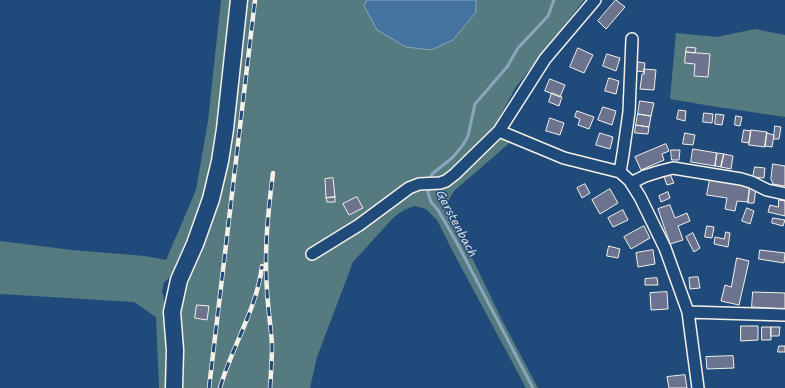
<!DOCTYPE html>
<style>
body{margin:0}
canvas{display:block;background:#1f4a7a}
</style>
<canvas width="785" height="388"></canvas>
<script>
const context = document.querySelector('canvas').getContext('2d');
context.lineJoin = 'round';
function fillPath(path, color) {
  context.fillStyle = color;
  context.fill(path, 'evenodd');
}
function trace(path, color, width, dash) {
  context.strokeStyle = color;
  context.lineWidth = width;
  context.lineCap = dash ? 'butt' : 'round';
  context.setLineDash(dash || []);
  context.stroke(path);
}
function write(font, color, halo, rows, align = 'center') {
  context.font = font + ' "Shantell Sans",sans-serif';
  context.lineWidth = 3;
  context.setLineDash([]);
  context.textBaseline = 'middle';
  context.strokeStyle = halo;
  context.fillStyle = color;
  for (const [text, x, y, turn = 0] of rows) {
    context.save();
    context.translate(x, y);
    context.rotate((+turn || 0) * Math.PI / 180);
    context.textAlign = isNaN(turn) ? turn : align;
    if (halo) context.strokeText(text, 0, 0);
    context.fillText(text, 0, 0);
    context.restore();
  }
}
fillPath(new Path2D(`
 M221,0H234L219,136L202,212L173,275L164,282L162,291L165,304V331L169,360L170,388H159L156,317L134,302L0,294V241L72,250L145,256L166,260L196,190L208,121Z
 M244,0H584L516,87L494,127L513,140L454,191L447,203L450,219L465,243L501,318L538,388H526L452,250L437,220L426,209L414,206L404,210L394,217L353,262L317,357L310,388H180L174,319L200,241Z
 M755,29L785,35V117L711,106L670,99L676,33L717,37Z`), '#557b81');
const water = new Path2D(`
 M367,0H476V12L453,40L431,50L406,47L377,30L364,6Z`);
fillPath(water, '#4473a0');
trace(water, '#8aa5bd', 1);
trace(new Path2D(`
 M430,180L432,174L452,158L463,145L468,136L475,104L507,67L518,48L548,16L554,0
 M429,186L428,193L431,202L438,210L457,243L533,388`), '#8aa5bd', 3);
const building = new Path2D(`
 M616,0L625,7L606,29L598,21Z
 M687,47L696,48L695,53L686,52Z
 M578,48L593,55L584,73L570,67Z
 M686,52L710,54L708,77L694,76L695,64L685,63Z
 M607,54L620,58L616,71L603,66Z
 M638,62L645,63L644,72L637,71Z
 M644,69L656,70L654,90L640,89L642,74H644Z
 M609,78L619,81L616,94L605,91Z
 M550,79L565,85L560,97L545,91Z
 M552,93L562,97L559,106L549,102Z
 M640,101L654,103L651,116L638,114Z
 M603,107L616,111L612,125L598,120Z
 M679,110L686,111L685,121L677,119Z
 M577,111L594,117L589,129L578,125L580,119L575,117Z
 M704,113L713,114L712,123L703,122Z
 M638,114L651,116L649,127L636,125Z
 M716,114L724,115L722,125L715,124Z
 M736,116L742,117L740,126L735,125Z
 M550,118L564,123L560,135L546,131Z
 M636,125L649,127L648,134L635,133Z
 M775,126L781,127L779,139H774Z
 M744,130L751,131L749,143L742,142Z
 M751,130L767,132L765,147L749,145Z
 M600,133L613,137L610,149L596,145Z
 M685,133L695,135L693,145L683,144Z
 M767,133L774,135L772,147L765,146Z
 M666,144L669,151L662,154L664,160L641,170L635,157Z
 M693,149L717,153L715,166L691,162Z
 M671,150H680L679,160H672Z
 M717,153L724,154L721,167L715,166Z
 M724,154L733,156L731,169L721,167Z
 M773,164L785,166V186L773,184L771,179Z
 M755,167L765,168L764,178L753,177Z
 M670,174L674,183L667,185L664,177Z
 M333,178L335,197L326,198L325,179Z
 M710,179L750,185L748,202L737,201L735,211L725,209L727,198L707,195Z
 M585,184L590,193L582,198L577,188Z
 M750,186L756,187L754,203H748Z
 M610,189L618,203L600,214L592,200Z
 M668,192L670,198L661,202L659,196Z
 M335,197V202H327L326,198Z
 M357,197L363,208L349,215L343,204Z
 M779,200L785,201V216L768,212L770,205L778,207Z
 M670,205L675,218L687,213L690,221L678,226L683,240L670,244L658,209Z
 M747,208L754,211L750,224L742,221Z
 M623,210L628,220L613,227L608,218Z
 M773,218L785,220L783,226L772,223Z
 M644,226L650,238L631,249L624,237Z
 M707,226L714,227L712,238L705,237Z
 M726,232L730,233L728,247L714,244L715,237L724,239Z
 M693,233L700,248L694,252L686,237Z
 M609,246L620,249L618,258L607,256Z
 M653,250L655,264L638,267L636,253Z
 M760,250L785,253L784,263L759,259Z
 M737,258L749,261L739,305L721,301L725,285L731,287Z
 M698,277L700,288L690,289L689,278Z
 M657,278L658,285H645V279Z
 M667,292L668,309L651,310L650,293Z
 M753,292L785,293V309L752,307Z
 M197,305L209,306L207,320L195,318Z
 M741,326H758V340L741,341Z
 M762,327H771V340H762Z
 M771,327H780L779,336H771Z
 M779,346H785V352H778Z
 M733,356L734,368L707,369L706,357Z
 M685,375L687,388H669L667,377Z`);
fillPath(building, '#6c738e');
trace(building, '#f4f1e8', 1);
const street = new Path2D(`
 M499,131L564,158L620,172L630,181L640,197L665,248L688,312L698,388
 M620,172L623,154L629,112L632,39
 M631,183L645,176L661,171L673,168L741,179L751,182L767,190L785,194
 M312,254L359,225L409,188L419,184L440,183L446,181L455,174L499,131L545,59L595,0
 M688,312L785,315`);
const secondary = new Path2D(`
 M174,388L175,350L172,312L179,280L195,244L211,199L220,161L225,129L239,0`);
trace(street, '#f4f1e8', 14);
trace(secondary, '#f4f1e8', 19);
trace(street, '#1f4a7a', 11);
trace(secondary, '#1f4a7a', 16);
const rail = new Path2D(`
 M209,388L255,0
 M220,388C232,346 257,309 262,266
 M270,388C271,374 272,360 272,345C271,327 268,309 267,291C264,251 268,212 273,173`);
trace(rail, '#f4f1e8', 4.5);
trace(rail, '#1f4a7a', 3, [9]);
write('italic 12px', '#dadedd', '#1f4a7a', [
 ["Gerstenbach",456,224,62]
]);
</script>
